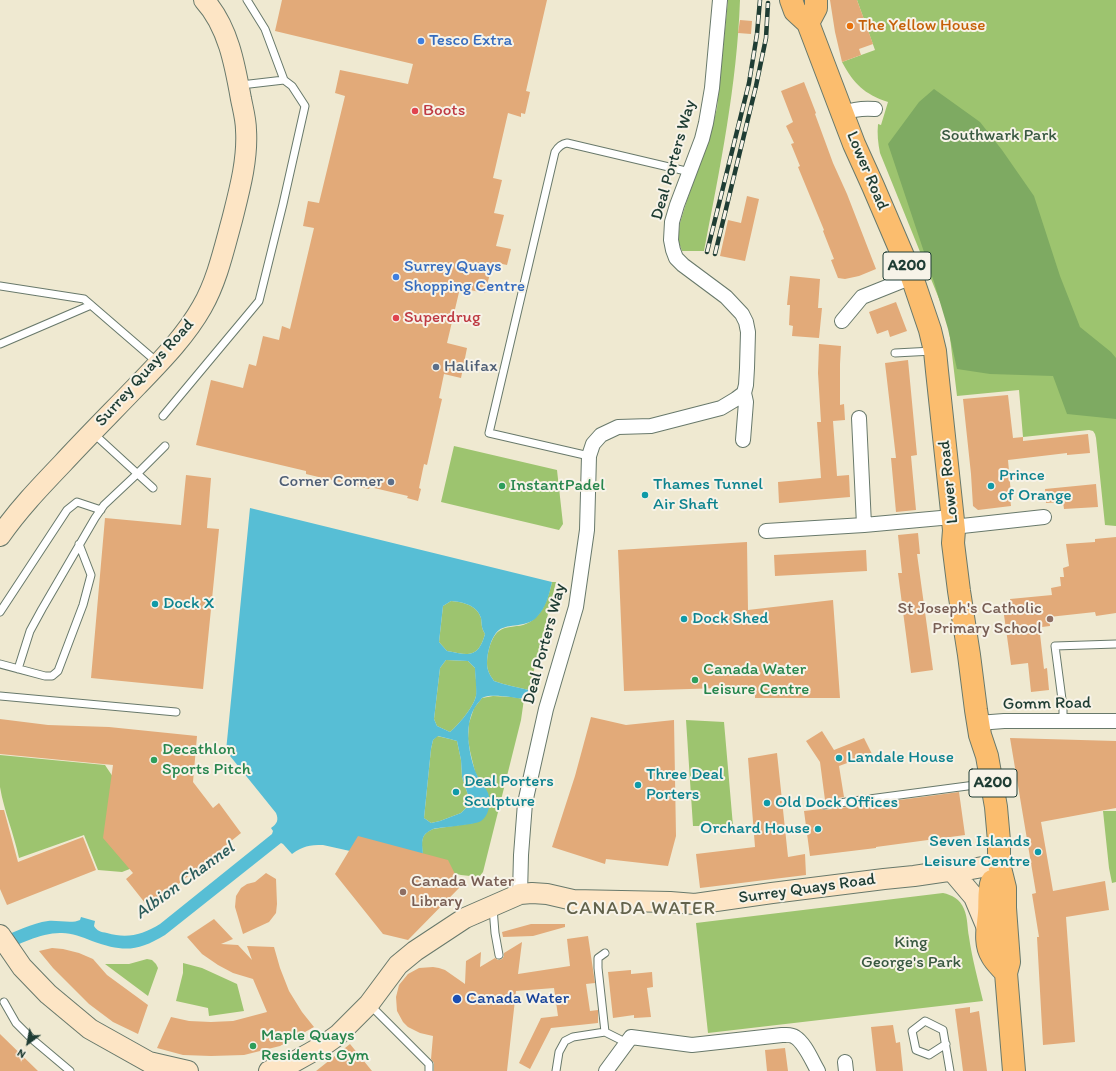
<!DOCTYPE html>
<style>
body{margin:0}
#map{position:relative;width:1116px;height:1071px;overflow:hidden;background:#efe9d1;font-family:Itim,sans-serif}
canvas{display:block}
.north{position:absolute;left:8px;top:1023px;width:40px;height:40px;-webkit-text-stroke:3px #f7f3e8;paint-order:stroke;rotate:212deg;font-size:11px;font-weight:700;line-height:16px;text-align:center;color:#1f3d34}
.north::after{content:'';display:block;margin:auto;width:14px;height:18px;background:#1f3d34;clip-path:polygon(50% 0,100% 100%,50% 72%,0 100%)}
</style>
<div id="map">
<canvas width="1116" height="1071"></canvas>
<div class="north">N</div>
</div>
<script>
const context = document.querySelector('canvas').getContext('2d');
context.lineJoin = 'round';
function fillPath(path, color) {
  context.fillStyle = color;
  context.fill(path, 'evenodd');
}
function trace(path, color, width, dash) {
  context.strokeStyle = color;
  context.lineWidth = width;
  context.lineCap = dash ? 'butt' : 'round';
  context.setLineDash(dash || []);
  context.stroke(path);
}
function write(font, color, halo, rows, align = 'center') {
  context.font = font + ' Itim,sans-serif';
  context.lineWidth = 4;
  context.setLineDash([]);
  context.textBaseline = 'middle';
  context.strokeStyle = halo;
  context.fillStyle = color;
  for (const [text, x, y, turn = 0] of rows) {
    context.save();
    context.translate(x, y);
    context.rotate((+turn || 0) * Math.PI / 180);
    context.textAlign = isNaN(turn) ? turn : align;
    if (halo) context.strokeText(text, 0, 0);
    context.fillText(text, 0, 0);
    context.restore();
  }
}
fillPath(new Path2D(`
 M728,0H740C737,85 720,168 704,251H682L678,240L680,223L687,200L709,140L717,108Z
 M857,0H1116V526L1105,525L1096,438L1095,434L1093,431L1089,430L1023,437L1019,390L957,396L948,321L880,153C878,143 877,134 878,124L881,125L888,102C864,94 854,84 842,62L875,50Z
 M454,446L557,470L563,524L559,530L441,502Z
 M552,582H556L529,690C517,687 505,685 494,681C492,678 489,674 488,670C485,660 490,637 499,631C505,626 515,627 523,625C542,619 548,599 552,582Z
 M451,601C463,602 477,605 481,618C482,625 481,627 485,634C478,659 468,655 447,651L439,642L443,606Z
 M446,660L468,661L475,668C475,676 478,689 476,696C473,708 459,724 450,732L437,726L434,719L440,668Z
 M493,696L512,697L524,699L521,720L483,872L479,877L461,875L448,872L423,856C422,843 419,835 433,829L473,823L480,781L475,772L470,751L468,739L469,723L474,708L482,698Z
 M686,720L724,722L733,826H693Z
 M437,736L450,739L457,741L461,760L462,777L470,801L468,806L461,813L440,821L431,823L424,818L431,749L433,740Z
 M0,755L105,765L115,780L140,865L122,872L98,870L84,835L19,858C14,834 4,811 0,787C0,777 0,766 0,755Z
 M1103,811H1116V882L1112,883L1109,868Z
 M943,893C952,895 960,899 964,909C968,918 967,928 969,937C972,958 978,980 983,1001L708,1033L696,923Z
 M147,959L152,960L156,964L158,968L148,996L105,964H129Z
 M183,963L202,968L237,984L244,1011L209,1016L208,1008L176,1001L183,973Z`), '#9dc46f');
fillPath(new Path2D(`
 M934,89L980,122L1002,150L1034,196L1060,276L1080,327L1111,352L1116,358V419L1067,414L1053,376L990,374L957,369L948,329L934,282L888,144L919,102Z`), '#7eaa62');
fillPath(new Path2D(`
 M250,508L552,582C549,595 546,608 536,618C525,628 509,623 499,630C490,637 485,660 488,670C489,674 492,678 494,681C505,685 517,687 529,690L524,699C515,698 490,693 482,698C481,699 480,701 478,703C463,721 468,752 476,773C479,780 488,790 489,796C491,804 488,817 481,821C475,825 442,827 433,829C420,835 422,841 423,854C423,858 422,863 422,867L323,845C309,845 303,846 292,854L283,844L281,843L165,935C137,952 123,952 92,941C82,937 72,933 62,933C42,932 18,945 0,952V938C15,932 32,923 48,921C58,920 72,924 80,920L81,917L95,921L94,926C97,931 101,932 107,933C127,939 142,935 160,924L272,834L273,831L271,828C277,824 279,820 276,813L226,751ZM451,601C463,602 477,605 481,618C482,625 481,627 485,634C478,659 468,655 447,651L439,642L443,606ZM446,660L468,661L475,668C475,675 477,690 476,696C473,708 459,724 450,732L437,726L434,719L440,668ZM438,736L450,739L457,741L461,760L462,777L470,801L468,806L461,813L440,821L431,823L424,818L431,749L433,740Z`), '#57bed5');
fillPath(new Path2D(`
 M282,0H547L526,91L530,92L525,114L521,113V117L508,113L493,178L502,180L494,213L504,215L496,246L511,249L507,265L493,262L485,293L460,288L447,343L467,348L461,378L444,374L439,398L442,399L427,465L424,464L419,488L421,489L418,501L407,498L408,496L370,487L369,489L306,474V471L196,445L211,380L243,388L249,364L256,366L263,336L279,340L282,326L290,329L314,228L303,226L308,201L319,203L345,96L335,93L340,70L408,84L413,64L275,31Z
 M830,0H857L873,44L859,49L861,55L842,62L835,32Z
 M740,20L752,21L751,34L738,33Z
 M804,82L816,113L815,114L833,163L847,194L876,269L859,276L845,279L838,278L831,260L834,259L823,231L824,230L798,167L800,166L791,144L794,143L786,126L793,122L781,91Z
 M747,196L759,199L745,261L720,256L728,220L741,223Z
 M790,276L820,279L818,308H822L819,338L792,336L793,326L789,325L790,305H787Z
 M896,302L907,331L890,337L888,330L877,334L869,312Z
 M819,344L841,346L840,364V405L844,404L845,420L833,421L837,476L849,475L850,497L779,503L778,482L821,478L817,422H821L818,373Z
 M908,360L917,455L911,456L916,510L896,512L891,458H896L885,363Z
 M1008,395L1013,438L1023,437V441L1088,434L1090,453L1067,455V453L1008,460L1011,494L1010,498L1011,506L978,510L973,506L971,474L963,399Z
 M186,475L211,478L207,528L219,529L203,689L91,678L105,518L181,525Z
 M1096,484L1098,507L1064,509L1063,502L1046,503L1045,489Z
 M918,533L920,554H917L933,670L911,673L898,573H902L898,535Z
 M1116,537V613L1096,616L1095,612L1049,617L1050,626L1042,627V633L1040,634L1044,669L1047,668L1049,690L1031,692L1028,663L1011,665L1004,615L1013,614L1010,599L1052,595L1051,588L1061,586L1060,577H1064L1063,568L1069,566L1066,544L1095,542V539Z
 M747,542L748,610L833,600L840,698H755V687L624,691L618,550Z
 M866,550L867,571L775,576L774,555Z
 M591,717L626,725L674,720L676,836L668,866L606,859L605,864L552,847L575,776Z
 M0,719L48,725L109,727L197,736L193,782L213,808L219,803L241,833L149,908L126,879L133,873L103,838L113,765L0,754Z
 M822,731L834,750L864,738L872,754L839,766L844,797L825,800L820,762L806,741Z
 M1010,738L1116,741V808L1041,822L1053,891L1105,881L1109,910L1066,917L1075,1042L1043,1045L1037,937H1039L1032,894L1036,893Z
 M777,753L788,857L805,854L806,875L700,888L696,854L755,847L748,758Z
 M959,792L965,835L876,847V848L810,856L804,811L821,809L825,810Z
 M0,810H4L18,862L83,837L96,870L7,905L0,889Z
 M358,836L448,860L461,886L408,940L383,934L335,874Z
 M266,873L276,879L277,904L276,913L269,922L243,934L235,907L236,896L241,888L247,884L255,882Z
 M214,919L233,939L221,944L238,945L252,960L247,946L274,947L280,968L289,991L302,1012L314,1027L280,1046L244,1055L211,1056L183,1055L157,1048L171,1017L189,1021L211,1022L233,1021L267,1012L253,979L233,973L218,965L202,954L187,937Z
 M531,924H565V927L533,936L503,937L502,932Z
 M588,936L595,983L586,984L590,1011L598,1010V1023L551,1028L530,1069L519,1063L541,1018L558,1016L554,988L516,991L507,1071H434V1063L431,1059L433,1036L420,1033L408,1027L403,1022L397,1011L396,997L399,985L408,974L419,968L433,967L439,968L445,970L465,984L466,961L481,952L480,967L495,958L498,960L502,959L504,956V953L522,942L518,974L570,966L567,939Z
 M52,948L63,949L79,953L93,959L107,975L148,1005L138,1034L113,1022L89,1004L53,968L39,951Z
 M631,970V974L652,972L653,987L647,988L651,1017L634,1018V1015L613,1018L608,972Z
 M970,1007V1013L979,1011L987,1071H963L955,1009Z
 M893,1025L896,1043L900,1042L903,1071H876L871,1027Z
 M0,1034L38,1071H0Z
 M350,1044L372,1071H316Z
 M785,1048L788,1071H767L765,1050Z`), '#e2aa79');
const lane = new Path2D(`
 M247,0L265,29L284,80
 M0,286L84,299L157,362
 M0,344L91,305
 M895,353L933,351
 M163,416L259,301L283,204L305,106L292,86L284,80L241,85
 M93,433L153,488
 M589,456L489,433L555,152C558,147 561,144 567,143L690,172
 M0,612L67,510L77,502L101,510
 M0,664L45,676H52L58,671L83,605L91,575L79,544
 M18,669L30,631L42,609L95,518L104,505L137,474L165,446
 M0,696L176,712
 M1063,721V707L1055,646L1116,644
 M824,805L990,783
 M493,908L495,933L499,955
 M605,953L598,958V968L605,1032
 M4,1002L16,1023L32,1039L70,1071
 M369,1004L429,1064V1071
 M946,1044L929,1055L916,1050L912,1031L925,1021L943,1030L950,1071
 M556,1071L559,1052L565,1041L573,1037L605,1032L627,1043`);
const street = new Path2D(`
 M843,113C854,109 864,108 875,109
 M842,321L862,297L912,277
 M859,418L864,525
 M743,440L746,402L744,393
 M953,527L1044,517
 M766,531L864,525L952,517
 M978,723L1004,721H1116
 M520,894L521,855L525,803L546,709L576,607L587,530L589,456L593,444L601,435L618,427L651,426L721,408L736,399L744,393L746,385L747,368L748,332L746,322L742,314L726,297L683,265L676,258L673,250L671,240L672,222L677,205L702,139L706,123L712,88L720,0
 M845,1062L846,1071
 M606,1071L631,1037L692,1045L782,1035C787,1035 791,1034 795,1037C805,1043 812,1061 818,1071`);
const secondary = new Path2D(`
 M0,536C18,510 40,487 62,464C86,438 111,413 136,387C160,362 185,337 202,307C217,281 224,249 232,220C239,192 248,160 246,130C246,120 243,109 241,99C235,65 228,26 204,0
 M952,871L974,897L987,928
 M0,935L22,967L48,994L90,1029L149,1062L188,1071
 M269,1071L292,1063L310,1053L324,1045L338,1035L369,1004L398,965L415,951L465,918L520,894L532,893L547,894L573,900L670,902L695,904L772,893L884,879L914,876L948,871L966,870L999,864`);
const primary = new Path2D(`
 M791,0L795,11L808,23L854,144L873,186L912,277L930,330L935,351L937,371L954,530L953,543L959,591L969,655L976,710L980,735L987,756L996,807L999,841V864L1005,888V908L1009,962L1006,973L1014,1071
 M808,23L816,8V0
 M992,881C988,891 990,902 989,913C988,927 984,943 992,956C995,962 1002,968 1006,973`);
trace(lane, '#68796b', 9);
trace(street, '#68796b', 16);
trace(secondary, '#68796b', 22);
trace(primary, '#68796b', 24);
trace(lane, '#fff', 7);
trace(street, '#fff', 14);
trace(secondary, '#fde5c5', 20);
trace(primary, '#fbbd6e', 22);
const rail = new Path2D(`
 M707,252L749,83L757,34L760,0
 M715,254L756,86L766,38L768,3`);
trace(rail, '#1f3d34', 4.5);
trace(rail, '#f7f3e8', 3, [9]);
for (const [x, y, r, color] of [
 [850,26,4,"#e8710a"],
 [421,41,4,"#3f7fe0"],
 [415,111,4,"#e0444e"],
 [396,277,4,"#3f7fe0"],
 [396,318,4,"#e0444e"],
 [436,367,4,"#5c6f8a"],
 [391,482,4,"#5c6f8a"],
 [502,486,4,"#2e9e5b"],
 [991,486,4,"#0f9aa8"],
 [645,495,4,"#0f9aa8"],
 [155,604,4,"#0f9aa8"],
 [684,619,4,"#0f9aa8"],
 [1050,619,4,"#8d6e63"],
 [695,680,4,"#2e9e5b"],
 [839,758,4,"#0f9aa8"],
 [154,760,4,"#2e9e5b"],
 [638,785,4,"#0f9aa8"],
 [456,792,4,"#0f9aa8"],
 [767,803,4,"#0f9aa8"],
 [818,829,4,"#0f9aa8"],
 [1038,852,4,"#0f9aa8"],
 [403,892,4,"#8d6e63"],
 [457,999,5,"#1a4fb4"],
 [253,1046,4,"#2e9e5b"]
]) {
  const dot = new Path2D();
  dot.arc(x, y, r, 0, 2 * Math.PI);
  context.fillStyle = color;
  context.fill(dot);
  trace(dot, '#f7f3e8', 1.5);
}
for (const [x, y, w] of [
 [907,266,48],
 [993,783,48]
]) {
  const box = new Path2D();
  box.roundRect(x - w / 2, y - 14, w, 28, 3);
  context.fillStyle = '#f7f3e8';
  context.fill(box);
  trace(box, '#1f3d34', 1);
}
write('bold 16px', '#1f3d34', null, [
 ["A200",907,266],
 ["A200",993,783]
]);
write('17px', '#c56008', '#f7f3e8', [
 ["The Yellow House",858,26]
], 'left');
write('17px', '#366cbe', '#f7f3e8', [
 ["Tesco Extra",429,41],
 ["Surrey Quays",404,267],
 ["Shopping Centre",404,287]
], 'left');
write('17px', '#be3a42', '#f7f3e8', [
 ["Boots",423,111],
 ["Superdrug",404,318]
], 'left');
write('17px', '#385840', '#f7f3e8', [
 ["Southwark Park",999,136],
 ["King",911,943],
 ["George's Park",911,963]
]);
write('17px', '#1f3d34', '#f7f3e8', [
 ["Deal Porters Way",674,160,-74],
 ["Lower Road",867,171,67],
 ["Surrey Quays Road",145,373,-48],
 ["Lower Road",949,482,-96],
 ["Deal Porters Way",545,644,-75],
 ["Gomm Road",1047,704,-1],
 ["Surrey Quays Road",807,889,-8]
]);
write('17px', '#4e5e75', '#f7f3e8', [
 ["Halifax",444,367],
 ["Corner Corner",383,482,"right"]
], 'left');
write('17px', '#0d838f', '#f7f3e8', [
 ["Prince",999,476],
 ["of Orange",999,496],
 ["Thames Tunnel",653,485],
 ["Air Shaft",653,505],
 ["Dock X",163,604],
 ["Dock Shed",692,619],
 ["Landale House",847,758],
 ["Three Deal",646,775],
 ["Porters",646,795],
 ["Deal Porters",464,782],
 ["Sculpture",464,802],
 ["Old Dock Offices",775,803],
 ["Orchard House",810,829,"right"],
 ["Seven Islands",1030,842,"right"],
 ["Leisure Centre",1030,862,"right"]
], 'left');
write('17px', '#27864d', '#f7f3e8', [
 ["InstantPadel",510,486],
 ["Canada Water",703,670],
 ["Leisure Centre",703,690],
 ["Decathlon",162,750],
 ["Sports Pitch",162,770],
 ["Maple Quays",261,1036],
 ["Residents Gym",261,1056]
], 'left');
write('17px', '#785e54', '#f7f3e8', [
 ["St Joseph's Catholic",1042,609],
 ["Primary School",1042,629],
 ["Canada Water",411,882,"left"],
 ["Library",411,902,"left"]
], 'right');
write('17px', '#164399', '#f7f3e8', [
 ["Canada Water",466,999]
], 'left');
write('italic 18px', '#2d5d5c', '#f7f3e8', [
 ["Albion Channel",185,881,-36]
]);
context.letterSpacing = '1px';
write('19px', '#63634c', '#f7f3e8', [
 ["CANADA WATER",641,909]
]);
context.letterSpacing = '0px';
</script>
